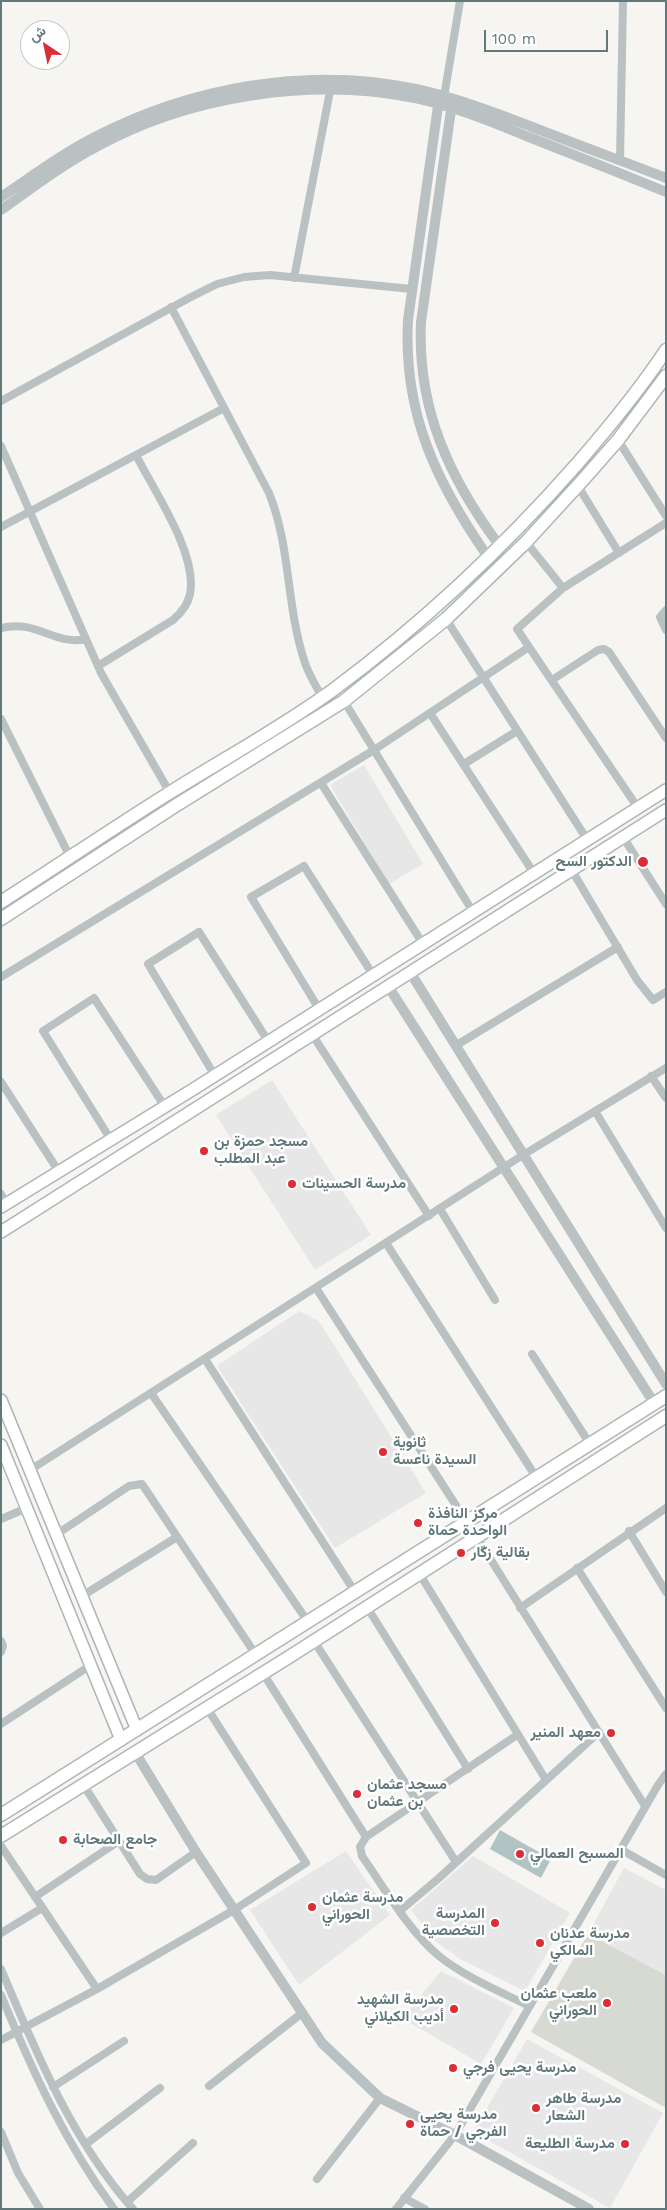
<!DOCTYPE html>
<meta charset="utf-8">
<style>
body{margin:0}
#map{position:relative;width:667px;height:2210px;overflow:hidden;background:#f6f5f2;font-family:"Work Sans",Vazirmatn,sans-serif}
canvas{display:block}
.frame{position:absolute;inset:0;border:2px solid #62797c;pointer-events:none}
.north{position:absolute;left:20px;top:20px;width:50px;height:50px;box-sizing:border-box;background:#fff;border:1px solid #c0c9cb;border-radius:50%;rotate:326deg;font-size:14px;font-weight:700;line-height:20px;text-align:center;color:#62797c}
.north::after{content:'';display:block;margin:auto;width:18px;height:22px;background:#dc2c36;clip-path:polygon(50% 0,100% 100%,50% 72%,0 100%)}
.scale{position:absolute;left:484px;top:30px;width:124px;height:22px;box-sizing:border-box;border:2px solid #62797c;border-top:0;padding-left:6px;font-size:15px;line-height:18px;white-space:nowrap;color:#62797c;-webkit-text-stroke:4px #fff;paint-order:stroke}
</style>
<div id="map">
<canvas width="667" height="2210"></canvas>
<div class="frame"></div>
<div class="north">ش</div>
<div class="scale">100 m</div>
</div>
<script>
const context = document.querySelector('canvas').getContext('2d');
context.lineJoin = 'round';
function fillPath(path, color) {
  context.fillStyle = color;
  context.fill(path, 'evenodd');
}
function trace(path, color, width, dash) {
  context.strokeStyle = color;
  context.lineWidth = width;
  context.lineCap = dash ? 'butt' : 'round';
  context.setLineDash(dash || []);
  context.stroke(path);
}
function write(font, color, halo, rows, align = 'center') {
  context.font = font + ' "Work Sans",Vazirmatn,sans-serif';
  context.lineWidth = 5;
  context.setLineDash([]);
  context.textBaseline = 'middle';
  context.strokeStyle = halo;
  context.fillStyle = color;
  for (const [text, x, y, turn = 0] of rows) {
    context.save();
    context.translate(x, y);
    context.rotate((+turn || 0) * Math.PI / 180);
    context.textAlign = isNaN(turn) ? turn : align;
    if (halo) context.strokeText(text, 0, 0);
    context.fillText(text, 0, 0);
    context.restore();
  }
}
fillPath(new Path2D(`
 M364,765L423,864L389,884L330,785Z
 M272,1080L371,1235L315,1270L216,1115Z
 M299,1311L319,1321L426,1493L335,1548L217,1366Z
 M346,1851L390,1915L299,1985L250,1910Z
 M473,1856L570,1913L525,1991L460,1959L434,1940L411,1910Z
 M624,1868L666,1890V1975L588,1934Z
 M441,1971L514,2008L481,2064L402,2018Z
 M527,2039L663,2113L610,2208L473,2132Z`), '#e6e7e6');
fillPath(new Path2D(`
 M588,1934L666,1975V2108L531,2032Z`), '#d7dad2');
fillPath(new Path2D(`
 M500,1830L551,1859L541,1878L490,1849Z`), '#b1c3c3');
const secondary = new Path2D(`
 M1,1207L192,1090L666,790
 M1,1232L666,810
 M1,1400L137,1730
 M1,1445L121,1740`);
const primary = new Path2D(`
 M1,902C59,865 116,826 174,790C227,757 282,727 333,690C422,624 504,547 577,464C609,427 639,391 666,350
 M1,919L175,806L344,701L446,619L526,542L582,481L618,440L666,376
 M1,1815L666,1396
 M1,1836L289,1657L666,1416`);
trace(secondary, '#adb6b7', 14);
trace(primary, '#aeb6b7', 15);
trace(new Path2D(`
 M444,97L460,1
 M620,160L623,1
 M294,278L331,86
 M171,307L269,493C291,547 286,607 305,663C309,675 316,686 322,697
 M1,401L189,298L217,284L244,277L270,275L412,289
 M618,440L666,516
 M1,446L101,673L170,793
 M578,486L619,553
 M1,527L224,408
 M526,542L563,588
 M666,610L660,617L666,630
 M446,619L588,841
 M1,628C37,619 55,646 86,639
 M529,647L638,808
 M98,666L173,620C181,613 188,605 190,594C198,554 154,491 136,455
 M552,680L598,650L604,649L609,652L666,738
 M344,701L473,912
 M430,713L535,875
 M1,719L70,857
 M464,764L517,731
 M321,783L423,944
 M623,837L666,904
 M571,869L637,980L653,1000L666,992
 M1,977L374,750L529,647L517,629L563,588L666,523
 M319,1009L251,897L304,866L373,975
 M312,1034L429,1216
 M455,1046L618,947
 M215,1076L148,964L199,932L268,1041
 M651,1076L666,1098
 M1,1082L59,1172
 M595,1111L666,1228
 M111,1140L43,1031L94,998L165,1107
 M1,1194L7,1204
 M440,1209L495,1300
 M386,1243L536,1477
 M316,1288L466,1521
 M532,1354L590,1444
 M205,1359L355,1592
 M151,1393L308,1622
 M30,1470L523,1155L666,1068
 M1,1519L27,1508
 M629,1531L666,1592
 M57,1534L129,1486L142,1484L256,1655
 M476,1536L645,1806
 M577,1568L666,1708
 M419,1573L546,1780
 M82,1596L177,1537
 M367,1607L468,1769
 M520,1608L666,1508
 M1,1641L3,1646L1,1652
 M314,1641L456,1862
 M263,1673L366,1837
 M1,1724L91,1665
 M517,1735L366,1837L360,1847L362,1856C385,1889 409,1931 439,1956C465,1977 499,1991 529,2006
 M83,1784L140,1874L147,1879L156,1880L196,1852
 M1,1846L97,1989
 M620,1849L666,1875
 M35,1897L119,1841
 M401,1910L439,1878L599,1732
 M1,1933L42,1908
 M1,1969C36,2052 72,2141 133,2209
 M1,1995C32,2070 65,2143 114,2209
 M1,2040L97,1989L234,1910L306,1863L207,1708
 M209,2086L302,2013
 M53,2087L124,2041
 M1,2132L18,2173L40,2209
 M86,2144L160,2088
 M317,2179L380,2098
 M404,2198L425,2209
 M127,2202L193,2143
 M396,2209L455,2135L658,1785L666,1774`), '#bac1c2', 8);
trace(new Path2D(`
 M439,99L408,320C403,413 436,482 488,557
 M452,103L421,322C417,408 449,478 499,545
 M1,197C31,177 61,154 93,138C191,87 308,66 416,89C457,98 496,113 535,128C578,145 622,161 666,178
 M1,210C32,188 62,165 96,147C189,96 310,77 415,98C454,106 492,122 529,137C574,155 620,173 666,192
 M410,972L666,1384
 M388,986L654,1403
 M135,1752L196,1852L322,2043L380,2098L455,2135L589,2209`), '#bac1c2', 10);
trace(secondary, '#fff', 11);
trace(primary, '#fff', 12);
for (const [x, y, r, color] of [
 [643,862,6,"#dc2c36"],
 [204,1151,5,"#dc2c36"],
 [292,1184,5,"#dc2c36"],
 [383,1452,5,"#dc2c36"],
 [418,1523,5,"#dc2c36"],
 [461,1553,5,"#dc2c36"],
 [611,1733,5,"#dc2c36"],
 [357,1794,5,"#dc2c36"],
 [63,1840,5,"#dc2c36"],
 [520,1854,5,"#dc2c36"],
 [312,1907,5,"#dc2c36"],
 [495,1923,5,"#dc2c36"],
 [540,1943,5,"#dc2c36"],
 [607,2003,5,"#dc2c36"],
 [454,2009,5,"#dc2c36"],
 [453,2068,5,"#dc2c36"],
 [536,2108,5,"#dc2c36"],
 [410,2124,5,"#dc2c36"],
 [625,2144,5,"#dc2c36"]
]) {
  const dot = new Path2D();
  dot.arc(x, y, r, 0, 2 * Math.PI);
  context.fillStyle = color;
  context.fill(dot);
  trace(dot, '#fff', 2);
}
write('bold 15px', '#62797c', '#fff', [
 ["الدكتور السح",632,862,"right"],
 ["مسجد حمزة بن",214,1142],
 ["عبد المطلب",214,1159],
 ["مدرسة الحسينات",302,1184],
 ["ثانوية",393,1443],
 ["السيدة ناعسة",393,1460],
 ["مركز النافذة",428,1514],
 ["الواحدة حماة",428,1531],
 ["بقالية زكّار",471,1553],
 ["معهد المنير",601,1733,"right"],
 ["مسجد عثمان",367,1785],
 ["بن عثمان",367,1802],
 ["جامع الصحابة",73,1840],
 ["المسبح العمالي",530,1854],
 ["مدرسة عثمان",322,1898],
 ["الحوراني",322,1915],
 ["المدرسة",485,1914,"right"],
 ["التخصصية",485,1931,"right"],
 ["مدرسة عدنان",550,1934],
 ["المالكي",550,1951],
 ["ملعب عثمان",597,1994,"right"],
 ["الحوراني",597,2011,"right"],
 ["مدرسة الشهيد",444,2000,"right"],
 ["أديب الكيلاني",444,2017,"right"],
 ["مدرسة يحيى فرجي",463,2068],
 ["مدرسة طاهر",546,2099],
 ["الشعار",546,2116],
 ["مدرسة يحيى",420,2115],
 ["الفرجي / حماة",420,2132],
 ["مدرسة الطليعة",615,2144,"right"]
], 'left');
</script>
